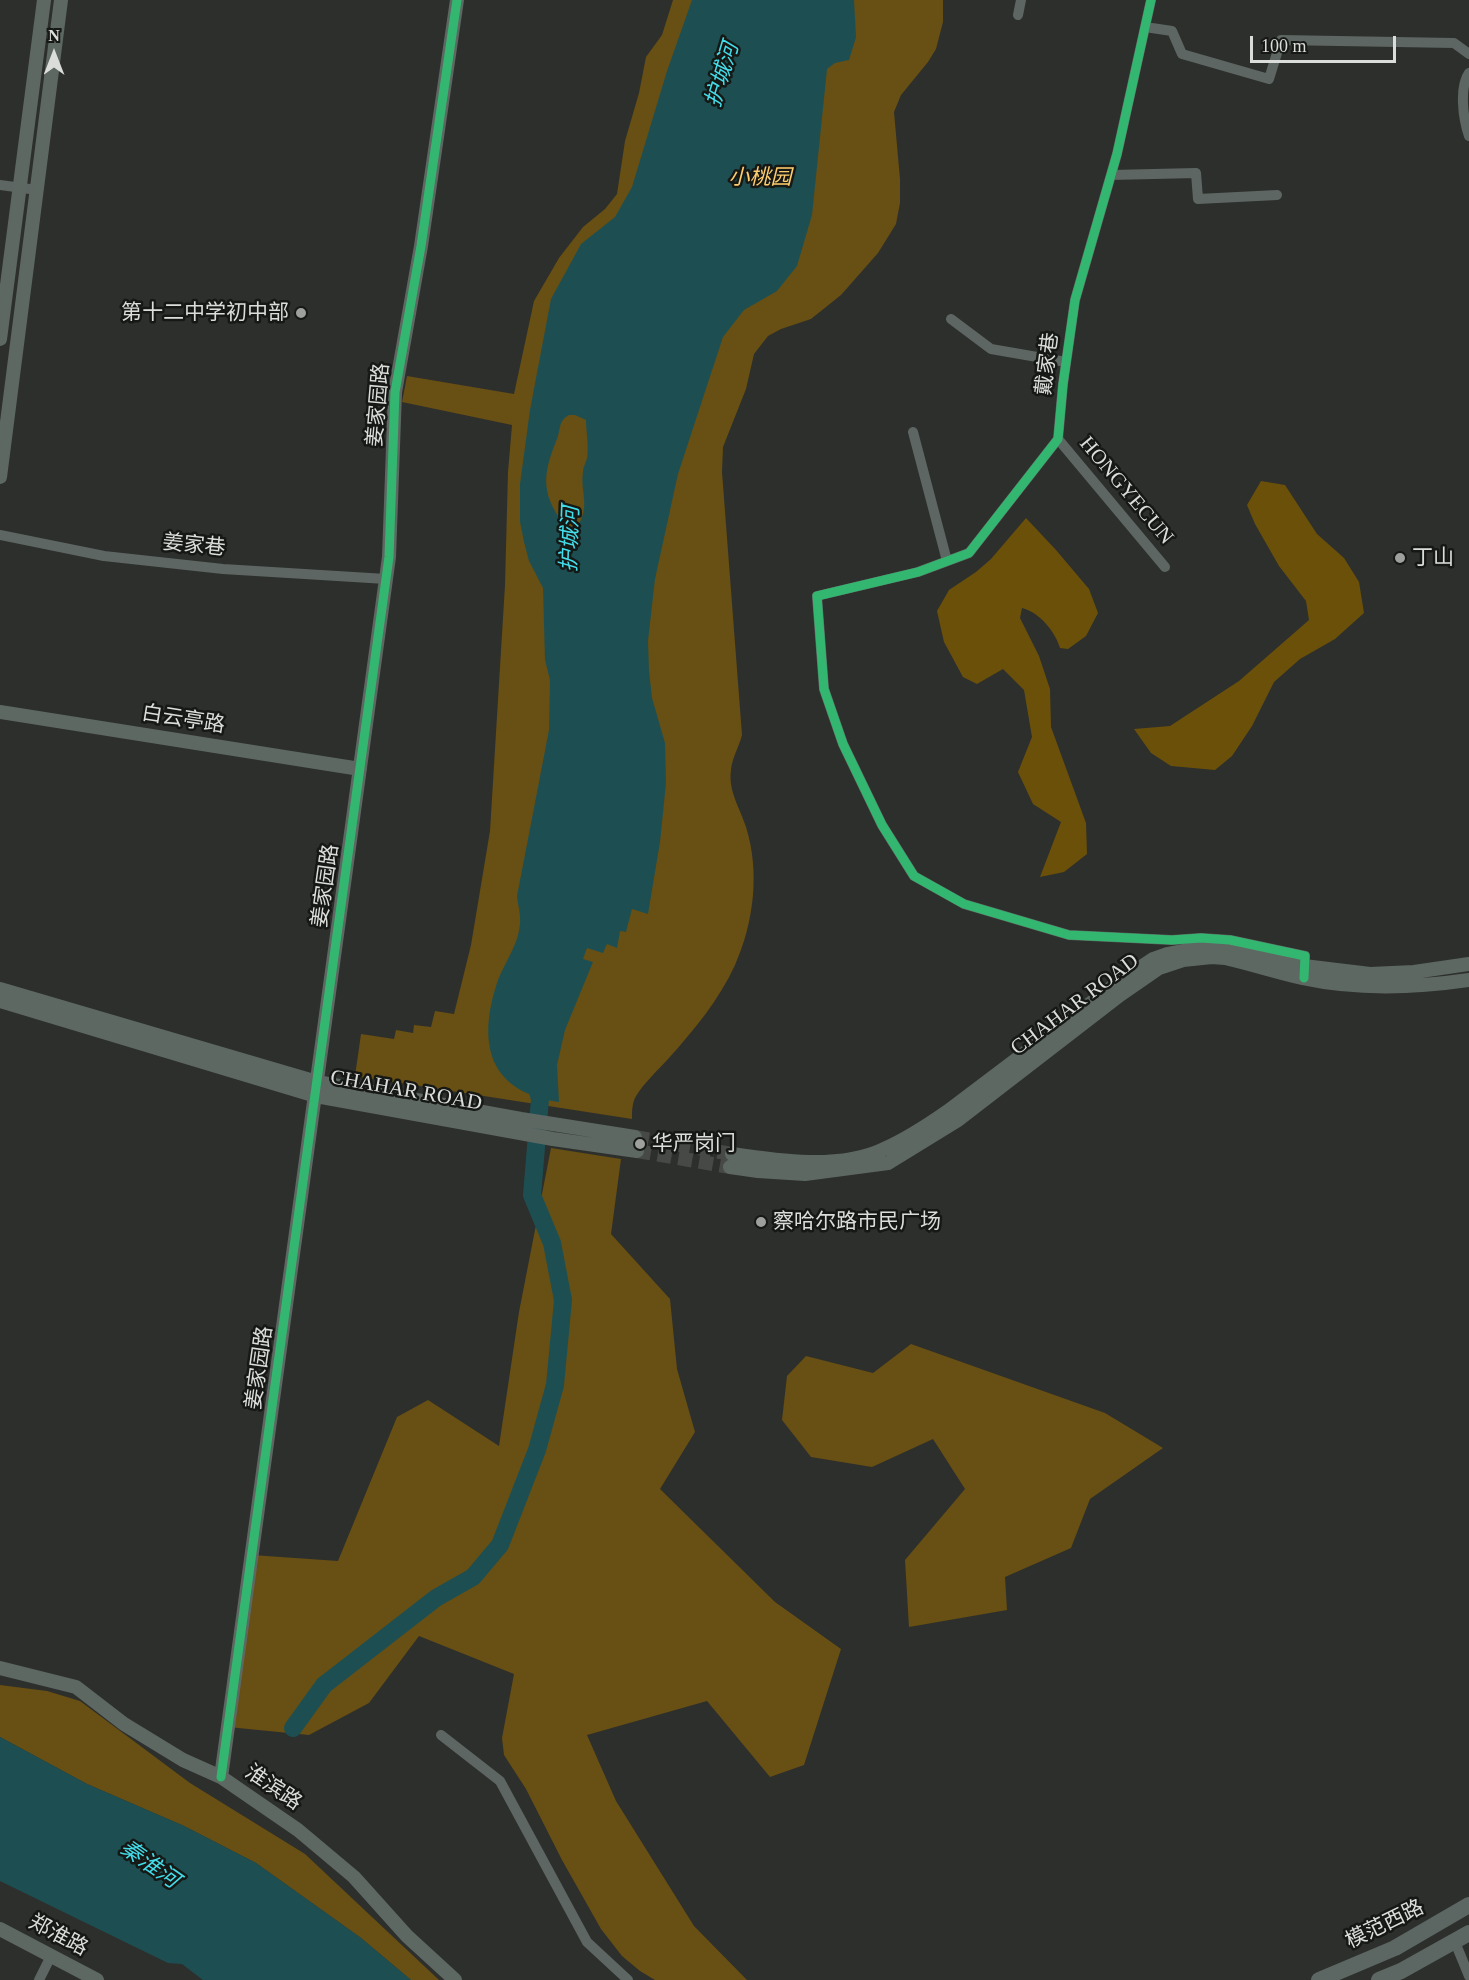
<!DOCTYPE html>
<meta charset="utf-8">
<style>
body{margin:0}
#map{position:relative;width:1469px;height:1980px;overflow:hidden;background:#2d2f2c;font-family:"Times New Roman",serif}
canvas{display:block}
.north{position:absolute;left:24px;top:24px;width:60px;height:60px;-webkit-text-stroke:4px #161815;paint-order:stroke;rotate:0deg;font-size:16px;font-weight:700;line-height:24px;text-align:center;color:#daddda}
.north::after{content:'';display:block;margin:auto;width:21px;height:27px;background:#daddda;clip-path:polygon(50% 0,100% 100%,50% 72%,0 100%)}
.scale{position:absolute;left:1250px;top:36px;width:146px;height:27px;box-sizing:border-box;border:3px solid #daddda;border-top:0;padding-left:8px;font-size:18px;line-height:21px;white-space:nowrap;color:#daddda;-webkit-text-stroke:4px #161815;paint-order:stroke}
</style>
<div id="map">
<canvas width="1469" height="1980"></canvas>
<div class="north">N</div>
<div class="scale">100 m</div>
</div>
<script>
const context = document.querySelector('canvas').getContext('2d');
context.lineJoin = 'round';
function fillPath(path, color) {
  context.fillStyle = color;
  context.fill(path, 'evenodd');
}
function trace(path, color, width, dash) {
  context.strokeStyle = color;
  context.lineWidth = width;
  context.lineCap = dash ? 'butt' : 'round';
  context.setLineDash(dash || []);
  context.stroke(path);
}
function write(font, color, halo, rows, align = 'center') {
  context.font = font + ' "Times New Roman","Noto Sans SC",serif';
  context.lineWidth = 5;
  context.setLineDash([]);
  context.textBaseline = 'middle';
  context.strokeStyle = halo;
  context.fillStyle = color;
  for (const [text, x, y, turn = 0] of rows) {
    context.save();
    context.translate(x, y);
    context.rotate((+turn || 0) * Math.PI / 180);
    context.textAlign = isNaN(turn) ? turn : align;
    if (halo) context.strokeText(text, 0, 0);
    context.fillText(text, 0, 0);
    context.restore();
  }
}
fillPath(new Path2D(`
 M673,0H943V22L936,49L928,62L901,95L894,112L900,179V203L896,224L878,253L841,295L811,319L781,329L768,336L754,354L746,389L723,447L722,472L742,735C739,747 732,758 731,770C728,791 740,808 746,827C760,872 754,922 735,965C719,1000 694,1030 669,1058C658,1070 644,1083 636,1096C632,1103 632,1111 632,1119L355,1076L361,1034L394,1039L396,1030L413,1033L414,1025L431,1027L435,1011L454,1014L471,945L490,831L505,585L508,472L512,425L402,402L407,376L514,394L534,301L559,258L583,227L605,209L617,194L625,141L639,93L646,57L662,35Z
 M551,1148L621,1159L611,1234L670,1299L677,1369L695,1432L660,1489L775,1602L841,1649L804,1765L770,1777L707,1701L587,1735L616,1801L694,1926L747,1980H655L640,1971L622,1956L601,1929L562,1860L526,1789L504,1755L502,1738L514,1674L419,1636L369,1703L309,1735L228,1727L252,1555L338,1561L397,1417L428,1400L499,1446L519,1312Z
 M911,1344L1105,1413L1163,1448L1090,1499L1071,1548L1005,1577L1007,1610L909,1627L905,1560L965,1489L933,1439L872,1467L811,1457L782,1420L787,1376L806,1356L873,1373Z
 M0,1685L47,1691L80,1701L190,1783L305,1854L439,1980H411L361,1938L256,1863L184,1826L87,1784L0,1737Z`), '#684f13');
fillPath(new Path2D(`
 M1261,481L1285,485L1317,534L1344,558L1359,582L1364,613L1335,639L1300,659L1274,682L1252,726L1232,756L1215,770L1171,766L1151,753L1134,729L1170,726L1239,681L1309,620L1306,601L1279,566L1255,524L1247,505Z
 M1026,518L1056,550L1089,589L1098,613L1086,636L1068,649L1060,648C1055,631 1039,612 1022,608L1020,618L1039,656L1050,689L1051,727L1086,823L1087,854L1064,872L1040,877L1061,822L1033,804L1018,772L1032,737L1024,690L1003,669L977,684L963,677L944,642L937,611L949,590L976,572L991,559Z`), '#6b500a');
fillPath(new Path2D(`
 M692,0H854L856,37L849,60L835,63L827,69L812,215L797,266L777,291L744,310L723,337L678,474L655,579L648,641L649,671L652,698L665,743L666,783L660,842L648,914L632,909L626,932L620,931L617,948L607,944L603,953L587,948L583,959L593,962L565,1030L557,1065L559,1102C489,1092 477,1044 497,983C504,963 518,946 520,924C521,915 518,905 517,896L549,730L550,680L545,660L543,588L529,561L524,542L520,522V484L530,410L551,299L581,244L615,217L632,187L667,71ZM569,415H575L586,420C586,432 589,445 587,458C586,463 583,467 583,472C580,493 591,506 577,527C568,527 562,524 558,516C540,488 545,469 557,439C561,429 558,421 569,415Z
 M0,1737L87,1784L184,1826L256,1863L361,1938L411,1980H203L182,1964L168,1963L0,1881Z`), '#1d4f52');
trace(new Path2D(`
 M293,1728L324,1685L436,1598L473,1577L500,1545L537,1450L555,1385L563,1300L552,1243L532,1195L540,1099L534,1077`), '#1d4f52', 18);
trace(new Path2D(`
 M635,1137L732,1154
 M637,1151L730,1167`), '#474946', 14, [14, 7]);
trace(new Path2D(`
 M1151,0L1117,154L1075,300L1063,384L1058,439L969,553L918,572L817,596L824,689L843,744L882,825L914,876L964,904L1069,935L1172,940L1201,938L1230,940L1305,956L1304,972
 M1018,15L1021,0
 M1145,27L1172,31L1182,54L1269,79L1281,40L1454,43L1469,54
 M1469,73C1459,87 1463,119 1469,136
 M1111,175L1196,173L1198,199L1277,195
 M0,185L37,190
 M951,319L991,349L1066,362
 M913,432L947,561
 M1058,439L1165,567
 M0,535L104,556L223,569L386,579
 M441,1735L500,1781L587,1942L628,1980
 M1455,1942L1469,1976
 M39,1980L51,1956`), '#5d6662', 10);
trace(new Path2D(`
 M0,339L44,0
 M0,477L61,0
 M0,712L360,769
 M0,989L317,1082L521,1119L635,1137
 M0,1001L316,1096L553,1139L637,1151
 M732,1154C778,1161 840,1170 884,1149C907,1139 928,1125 948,1111L1120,981L1153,959L1167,954L1193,949L1225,948L1304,966L1370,974L1414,972L1469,964
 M730,1167L758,1171L805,1174L888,1163L958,1120L1120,995L1159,968L1183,960L1212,957L1225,958C1251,964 1276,972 1302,978C1357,990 1414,988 1469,980
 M0,1668L76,1687L124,1724L183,1760L221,1777L298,1830L354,1877L407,1936L455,1980
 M221,1777L389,557L395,392L421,246L457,0
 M0,1929L97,1980`), '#5e6863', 14);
trace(new Path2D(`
 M1319,1980L1395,1948L1469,1905
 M1379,1980L1401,1971L1469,1933`), '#5c6662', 16);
trace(new Path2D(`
 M1151,0L1117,154L1075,300L1063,384L1058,439L969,553L918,572L817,596L824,689L843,744L882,825L914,876L964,904L1069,935L1172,940L1201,938L1230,940L1305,956L1304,978
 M221,1777L389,557L395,392L421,246L457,0`), '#33b770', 9);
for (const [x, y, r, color] of [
 [301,313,6,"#9da09d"],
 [1400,558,6,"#9da09d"],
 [640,1144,6,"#9da09d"],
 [761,1222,6,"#9da09d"]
]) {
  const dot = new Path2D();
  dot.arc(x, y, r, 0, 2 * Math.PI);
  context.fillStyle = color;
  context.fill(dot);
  trace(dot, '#161815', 2);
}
write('italic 21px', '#fdcd6e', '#161815', [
 ["小桃园",760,178]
]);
write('21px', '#daddda', '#161815', [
 ["第十二中学初中部",289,313,"right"],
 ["丁山",1412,558],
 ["华严岗门",652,1144],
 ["察哈尔路市民广场",773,1222]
], 'left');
write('21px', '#daddda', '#161815', [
 ["戴家巷",1048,364,-83],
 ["姜家园路",379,405,-85],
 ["HONGYECUN",1126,491,50],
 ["姜家巷",194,546,6],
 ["白云亭路",183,720,9],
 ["姜家园路",326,886,-82],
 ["CHAHAR ROAD",1075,1005,-37],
 ["CHAHAR ROAD",406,1091,10],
 ["姜家园路",260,1368,-82],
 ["淮滨路",273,1788,34],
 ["模范西路",1385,1925,-26],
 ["郑淮路",58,1936,28]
]);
write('italic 22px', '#43dce9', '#161815', [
 ["护城河",723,75,-73],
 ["护城河",571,539,-88],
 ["秦淮河",149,1865,35]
]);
</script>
